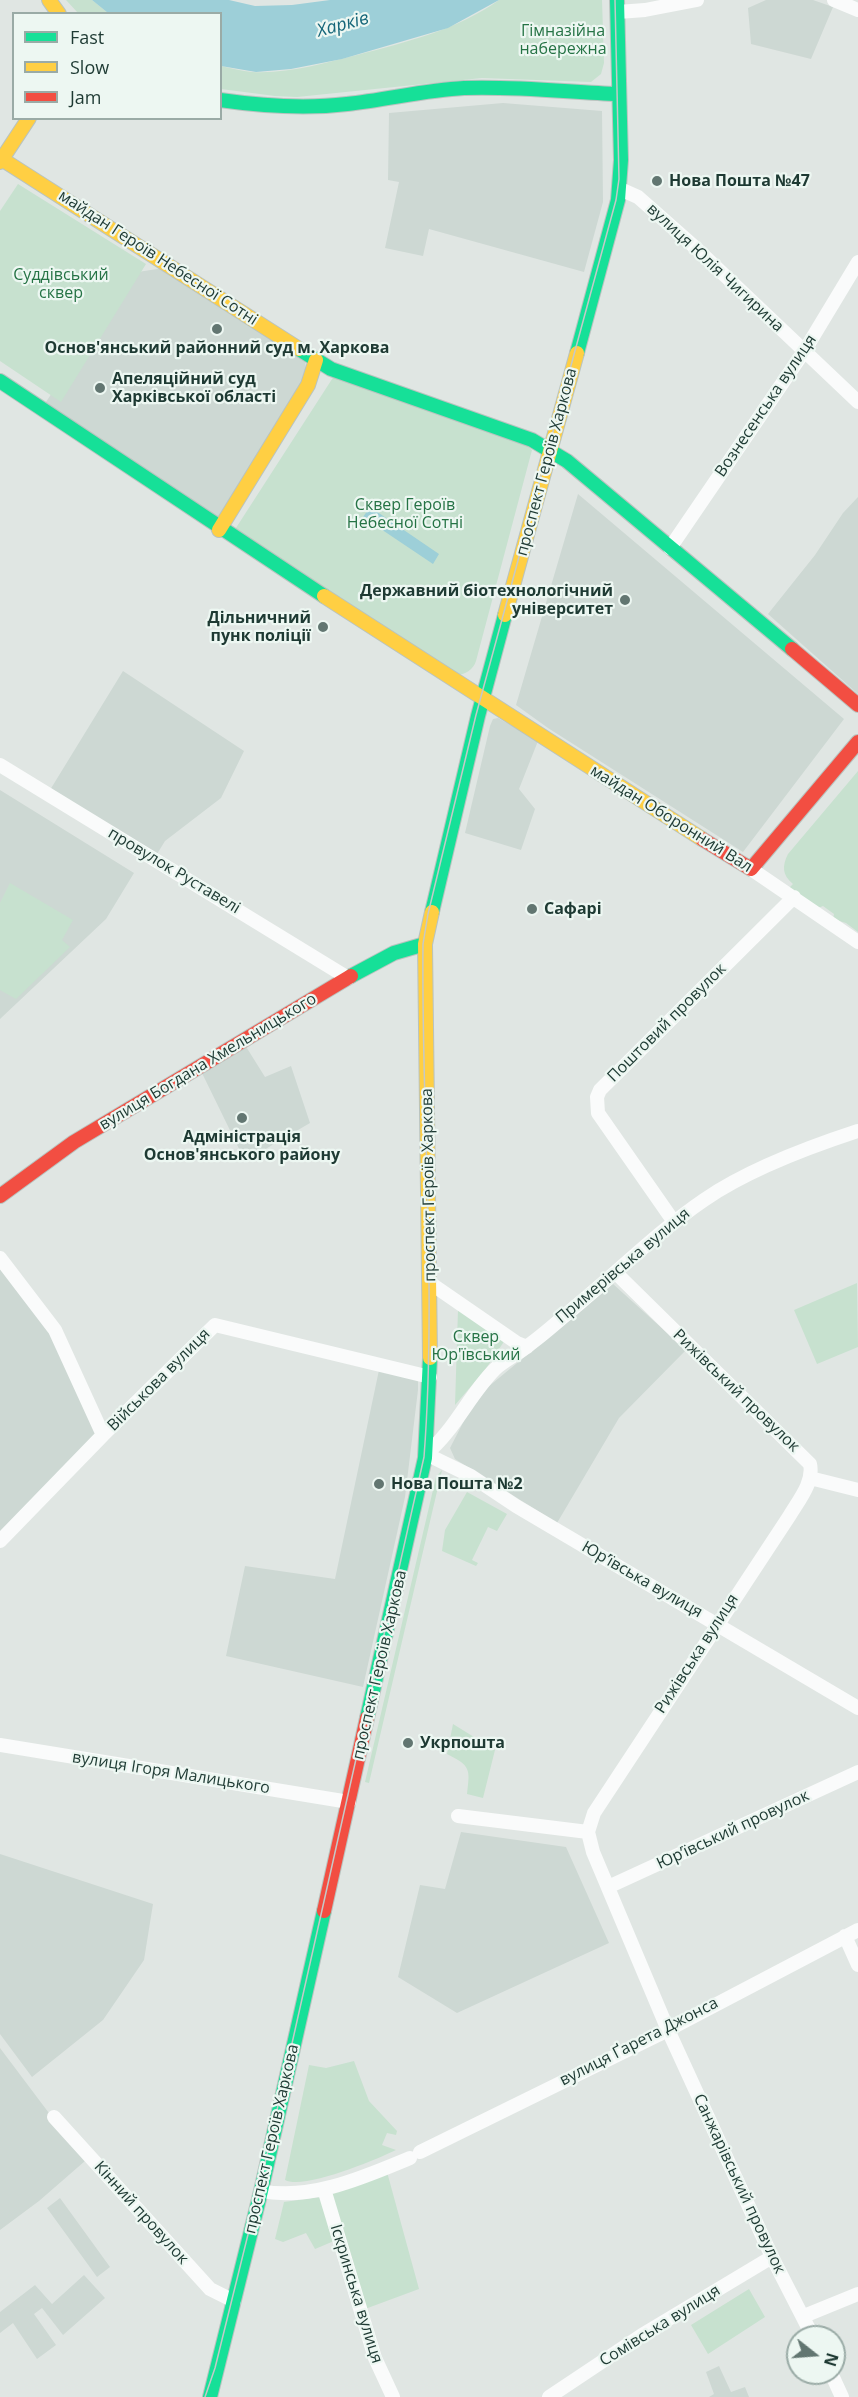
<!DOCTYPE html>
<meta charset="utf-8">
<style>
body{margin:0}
#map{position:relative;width:858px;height:2397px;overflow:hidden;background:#e0e6e3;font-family:"Open Sans",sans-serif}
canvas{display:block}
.legend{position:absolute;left:12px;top:12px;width:210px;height:108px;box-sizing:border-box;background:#edf7f2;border:2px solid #9aaba6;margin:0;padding:8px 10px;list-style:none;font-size:18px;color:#1e3a33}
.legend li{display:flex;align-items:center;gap:12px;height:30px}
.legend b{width:30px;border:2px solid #9aaba6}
.north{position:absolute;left:786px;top:2325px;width:60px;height:60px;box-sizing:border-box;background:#edf7f2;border:2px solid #9aaba6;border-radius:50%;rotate:107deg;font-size:16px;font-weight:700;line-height:24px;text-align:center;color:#1e3a33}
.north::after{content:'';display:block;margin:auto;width:21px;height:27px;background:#627671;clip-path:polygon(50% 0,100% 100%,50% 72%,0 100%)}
</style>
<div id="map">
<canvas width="858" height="2397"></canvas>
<ul class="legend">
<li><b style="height:8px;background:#16e098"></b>Fast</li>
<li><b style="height:8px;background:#ffcf43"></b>Slow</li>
<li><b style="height:8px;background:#f24e42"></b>Jam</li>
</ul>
<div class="north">N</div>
</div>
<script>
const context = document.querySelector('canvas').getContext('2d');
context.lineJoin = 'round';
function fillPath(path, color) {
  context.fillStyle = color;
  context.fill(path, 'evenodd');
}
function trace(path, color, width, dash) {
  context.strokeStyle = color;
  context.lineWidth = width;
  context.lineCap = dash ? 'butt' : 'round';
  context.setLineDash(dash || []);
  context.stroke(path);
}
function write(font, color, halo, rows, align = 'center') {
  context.font = font + ' "Open Sans",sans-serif';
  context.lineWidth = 4.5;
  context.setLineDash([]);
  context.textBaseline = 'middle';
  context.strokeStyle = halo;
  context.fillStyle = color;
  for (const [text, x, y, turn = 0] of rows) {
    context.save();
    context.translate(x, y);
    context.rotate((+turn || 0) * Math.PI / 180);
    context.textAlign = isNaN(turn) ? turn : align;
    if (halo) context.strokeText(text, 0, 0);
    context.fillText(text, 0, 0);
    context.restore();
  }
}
fillPath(new Path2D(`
 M766,0H813L833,7L811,59L751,44L748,8Z
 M503,103L602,111L603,202L584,272L429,229L423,256L385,248L399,182L388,180L389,113Z
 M164,268L305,360L307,379L224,515L214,517L44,405L131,273Z
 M578,494L844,719L743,852L548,728L516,705Z
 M858,497V694L768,614L815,555L843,513Z
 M123,671L244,751L221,798L165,841L157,854L50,790Z
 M498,718L538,741L519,789L535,809L521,850L465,833L490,726L493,719Z
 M0,790L134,873L106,919L0,1019Z
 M245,1045L265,1077L291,1066L310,1123L245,1161L201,1071Z
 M0,1263L54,1332L99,1435L0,1535Z
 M613,1284L686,1350L619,1418L557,1523L455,1459L450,1448L468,1413L488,1387Z
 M379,1370L418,1380V1390L405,1497L363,1687L226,1656L245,1566L335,1579Z
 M461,1832L566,1847L609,1943L457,2013L398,1977L420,1885L445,1889Z
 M0,1854L153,1904L144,1960L103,2020L32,2077L0,2034Z
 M0,2048L85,2161L39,2201L0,2230Z
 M60,2198L110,2267L97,2277L47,2208Z
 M84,2275L105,2298L63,2335L42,2308L34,2314L56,2345L37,2359L13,2323L0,2333V2312L35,2285L52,2304Z
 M719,2366L731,2392L745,2387L749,2397H709L714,2394L706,2372Z`), '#cdd8d3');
fillPath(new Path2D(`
 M66,0H92L108,13H78Z
 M499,0H602L604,63L601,74L591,82L482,78L297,97L275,96L221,89V66C231,68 242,71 252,72C288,74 324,63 357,55C406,42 457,30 499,0Z
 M18,184L146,264L61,402L0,361V211Z
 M334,376L525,443L532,450L476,661C473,670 466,674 457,675L234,531Z
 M858,771V932L846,923L833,919L834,914L823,906L818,908L788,889L793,884C782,875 782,866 788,854Z
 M10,883L73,920L62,940L70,947L16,999L0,990V903Z
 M857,1283L858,1347L817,1364L794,1310Z
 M458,1310L505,1340L485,1370L455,1405Z
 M442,1470L369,1783L365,1782L436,1477Z
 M467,1492L507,1514L497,1531L488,1527L472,1560L478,1563L476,1566L442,1551L445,1530Z
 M453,1724L495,1750L483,1798L467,1794C470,1769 471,1766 447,1754Z
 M354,2061L369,2101L397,2131L396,2135L387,2133L382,2145L396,2150C375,2160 304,2190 285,2180L309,2065L326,2068Z
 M387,2172L419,2289L365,2309L328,2191Z
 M320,2197L334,2241L315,2249L306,2233L283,2242L275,2239L284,2202Z
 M749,2289L765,2317L708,2354L691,2325Z`), '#c7e1cf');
fillPath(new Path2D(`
 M92,0H229L255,6L292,5L330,0H499L448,28L342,59L291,69L256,72L221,66L220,14L108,13Z
 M370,507L439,554L433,564L363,517Z`), '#9dcfd8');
const fast = new Path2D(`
 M220,100C262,106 305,109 347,104C386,100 425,90 464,88C516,86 568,92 619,94
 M299,349L331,369L532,440L567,461L792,649
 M577,353L618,200L621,160L617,0
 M0,381L324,596
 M432,912L478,716L505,615
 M351,976L394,953L425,944
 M367,1718L425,1458L430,1358
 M210,2397L261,2191L324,1911`);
const slow = new Path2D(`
 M49,0L59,14
 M0,158L299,349
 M0,162L29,118
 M219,530L308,385L316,360
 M324,596L702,839
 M505,615L577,353
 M430,1358L425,944L432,912`);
const jam = new Path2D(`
 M792,649L858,705
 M702,839L751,869L858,742
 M0,1196L74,1142L351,976
 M324,1911L367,1718`);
trace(fast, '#b9c3bf', 16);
trace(slow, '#b9c3bf', 16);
trace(jam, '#b9c3bf', 16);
trace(new Path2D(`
 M834,0L858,10
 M618,12L645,10L697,0
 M620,189L638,197L698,250L858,402
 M670,548L805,350L858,262
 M0,765L348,978
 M751,869L858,942
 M858,1131C809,1147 746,1171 704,1200C660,1230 622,1268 581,1302C564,1316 547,1332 529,1345C518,1354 505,1360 495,1369C469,1395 455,1430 426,1454L471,1476L516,1506L858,1708
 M674,1222L598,1113L597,1097L600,1090L794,897
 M0,1258L55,1330L103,1435
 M616,1273L810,1464C814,1482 799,1500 790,1515L594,1813L588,1832L593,1852L668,2030L772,2257L813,2337
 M430,1283L517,1343L527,1347
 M810,1478L858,1490
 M0,1541L103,1435L215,1325L430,1377
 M0,1745L349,1802
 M458,1816L588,1832
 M608,1887L858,1772
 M845,1936L858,1965
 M54,2117L210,2289L234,2301
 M420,2152L658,2035L858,1930
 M324,2189L375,2358L393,2397
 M261,2191C311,2201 364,2177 410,2158
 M804,2316L858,2294
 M831,2373L842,2397
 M549,2397L642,2335L772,2257`), '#fafbfb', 14);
trace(fast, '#16e098', 14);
trace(slow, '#ffcf43', 14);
trace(jam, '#f24e42', 14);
trace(new Path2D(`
 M205,2397L215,2368L259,2190L424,1457C437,1287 421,1115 423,944L428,914L476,715L616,200L619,179L615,0`), '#c5c9c8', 1.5);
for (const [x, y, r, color] of [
 [657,181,6,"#627671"],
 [217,329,6,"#627671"],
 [100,388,6,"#627671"],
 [625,600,6,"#627671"],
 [323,627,6,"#627671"],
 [532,909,6,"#627671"],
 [242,1118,6,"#627671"],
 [379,1484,6,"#627671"],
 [408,1743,6,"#627671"]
]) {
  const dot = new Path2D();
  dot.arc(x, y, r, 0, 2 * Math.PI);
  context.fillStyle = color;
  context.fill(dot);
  trace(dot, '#edf7f2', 2);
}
write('16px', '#257345', '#edf7f2', [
 ["Гімназійна",563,31],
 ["набережна",563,49],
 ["Суддівський",61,275],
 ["сквер",61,293],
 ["Сквер Героїв",405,505],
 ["Небесної Сотні",405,523],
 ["Сквер",476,1337],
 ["Юр'ївський",476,1355]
]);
write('bold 16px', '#1e3a33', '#edf7f2', [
 ["Нова Пошта №47",669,181],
 ["Основ'янський районний суд м. Харкова",217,348,"center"],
 ["Апеляційний суд",112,379],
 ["Харківської області",112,397],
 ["Державний біотехнологічний",613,591,"right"],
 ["університет",613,609,"right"],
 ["Дільничний",311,618,"right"],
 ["пунк поліції",311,636,"right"],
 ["Сафарі",544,909],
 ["Адміністрація",242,1137,"center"],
 ["Основ'янського району",242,1155,"center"],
 ["Нова Пошта №2",391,1484],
 ["Укрпошта",420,1743]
], 'left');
write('16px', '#1e3a33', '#edf7f2', [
 ["майдан Героїв Небесної Сотні",158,258,33],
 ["вулиця Юлія Чигирина",715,268,43],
 ["Вознесенська вулиця",766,406,-56],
 ["проспект Героїв Харкова",547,462,-75],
 ["майдан Оборонний Вал",671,819,32],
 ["провулок Руставелі",174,871,31],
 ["Поштовий провулок",667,1023,-45],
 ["вулиця Богдана Хмельницького",208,1062,-31],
 ["проспект Героїв Харкова",429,1185,-91],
 ["Примерівська вулиця",623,1266,-40],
 ["Військова вулиця",159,1380,-45],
 ["Рижівський провулок",736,1391,44],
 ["Юр’ївська вулиця",642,1580,30],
 ["Рижівська вулиця",697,1654,-57],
 ["проспект Героїв Харкова",380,1665,-77],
 ["вулиця Ігоря Малицького",171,1773,9],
 ["Юр’ївський провулок",733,1830,-25],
 ["вулиця Ґарета Джонса",639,2042,-27],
 ["проспект Героїв Харкова",272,2139,-77],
 ["Санжарівський провулок",739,2184,65],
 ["Кінний провулок",141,2213,48],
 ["Іскринська вулиця",356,2294,73],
 ["Сомівська вулиця",660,2326,-32]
]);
write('italic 18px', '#156679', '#edf7f2', [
 ["Харків",343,25,-15]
]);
</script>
